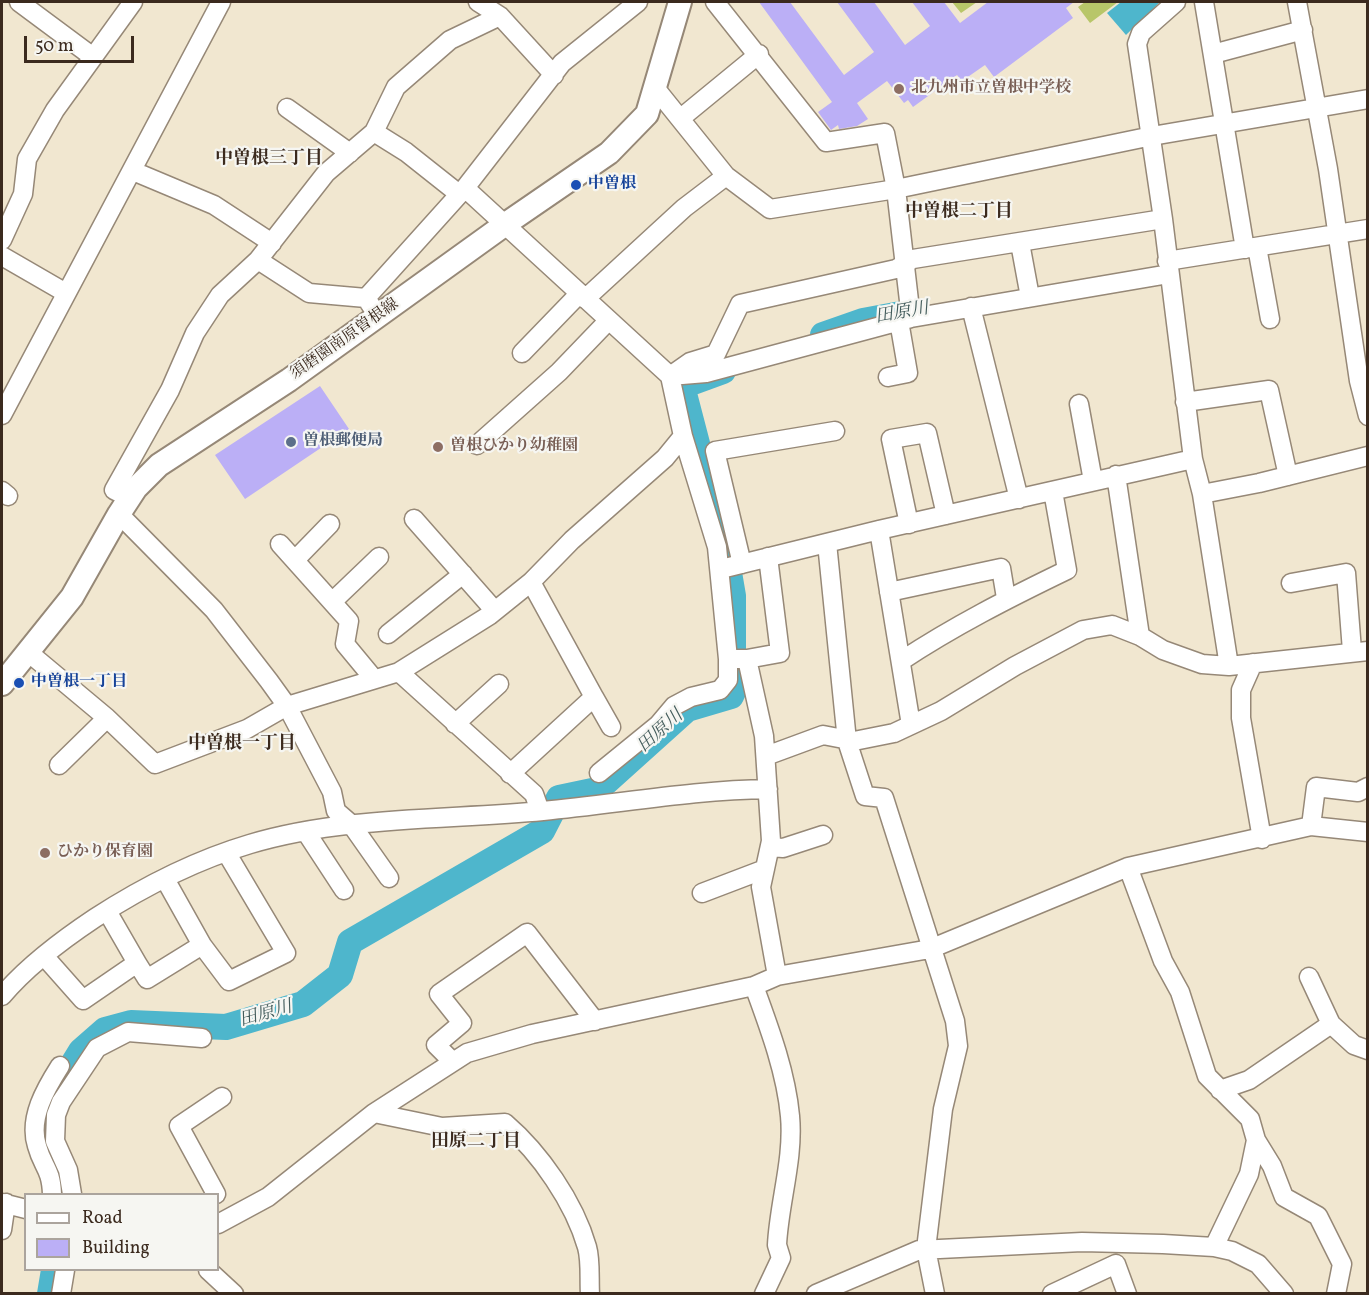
<!DOCTYPE html>
<meta charset="utf-8">
<style>
body{margin:0}
#map{position:relative;width:1369px;height:1295px;overflow:hidden;background:#f1e7d0;font-family:Vollkorn,serif}
canvas{display:block}
.frame{position:absolute;inset:0;border:3px solid #3b2a1e;pointer-events:none}
.legend{position:absolute;left:24px;top:1193px;width:195px;height:78px;box-sizing:border-box;background:#f6f6f2;border:2px solid #aba49d;margin:0;padding:8px 10px;list-style:none;font-size:18px;color:#3b2a1e}
.legend li{display:flex;align-items:center;gap:12px;height:30px}
.legend b{width:30px;border:2px solid #aba49d}
.scale{position:absolute;left:24px;top:36px;width:110px;height:27px;box-sizing:border-box;border:3px solid #3b2a1e;border-top:0;padding-left:8px;font-size:18px;line-height:21px;white-space:nowrap;color:#3b2a1e;-webkit-text-stroke:4px #f6f6f2;paint-order:stroke}
</style>
<div id="map">
<canvas width="1369" height="1295"></canvas>
<div class="frame"></div>
<ul class="legend">
<li><b style="height:8px;background:#fff"></b>Road</li>
<li><b style="height:16px;background:#bbaff6"></b>Building</li>
</ul>
<div class="scale">50 m</div>
</div>
<script>
const context = document.querySelector('canvas').getContext('2d');
context.lineJoin = 'round';
function fillPath(path, color) {
  context.fillStyle = color;
  context.fill(path, 'evenodd');
}
function trace(path, color, width, dash) {
  context.strokeStyle = color;
  context.lineWidth = width;
  context.lineCap = dash ? 'butt' : 'round';
  context.setLineDash(dash || []);
  context.stroke(path);
}
function write(font, color, halo, rows, align = 'center') {
  context.font = font + ' Vollkorn,"Noto Serif JP",serif';
  context.lineWidth = 4.5;
  context.setLineDash([]);
  context.textBaseline = 'middle';
  context.strokeStyle = halo;
  context.fillStyle = color;
  for (const [text, x, y, turn = 0] of rows) {
    context.save();
    context.translate(x, y);
    context.rotate((+turn || 0) * Math.PI / 180);
    context.textAlign = isNaN(turn) ? turn : align;
    if (halo) context.strokeText(text, 0, 0);
    context.fillText(text, 0, 0);
    context.restore();
  }
}
fillPath(new Path2D(`
 M952,2H977L961,13Z
 M1085,2H1118L1090,23L1078,7Z`), '#b8c669');
fillPath(new Path2D(`
 M1121,2H1160L1126,35L1107,13Z`), '#4eb6cc');
trace(new Path2D(`
 M823,335L863,321L906,313
 M51,1159L41,1138L54,1095L81,1051L105,1030L131,1023L226,1027L303,1004L340,975L350,942L542,831L559,798L597,790L687,709L731,696L737,683L733,663V596L726,555L682,386L723,371
 M50,1294L54,1270`), '#4eb6cc', 26);
fillPath(new Path2D(`
 M759,2H790L844,75L874,52L837,2H874L905,45L930,26L912,2H944L960,23L988,2H1074L1066,8L1073,18L994,77L985,65L962,81L957,75L913,107L908,100L904,103L887,81L857,103L868,119L857,126L839,129L838,125L831,130L818,112L832,102Z
 M320,386L349,429L245,499L215,455Z`), '#bbaff6');
const minor = new Path2D(`
 M19,2L93,57
 M478,2L500,16L554,75
 M638,2L562,63L465,188L670,376L683,436L717,547L728,659H747L764,736L771,841L761,887L777,976
 M715,2L826,142L885,133L896,189L911,318
 M1176,2L1141,33L1137,44L1163,219L1193,459L1202,494L1229,666
 M1204,2L1245,249
 M1297,2L1328,169L1359,381L1368,416
 M1213,54L1303,30
 M656,89L726,176L770,209L896,189L1152,136L1368,99
 M287,108L350,153
 M681,118L759,54
 M374,132L406,152L459,194
 M133,171L214,205L272,243
 M2,240L23,194L27,159L55,110L133,2
 M1020,243L1030,297
 M1257,247L1270,319
 M2,256L66,293
 M1167,261L1368,229
 M366,298L465,188
 M585,299L684,208L726,176
 M971,307L1019,499
 M378,316L366,298L309,293L258,260L326,173L374,132L396,87L450,40L500,16
 M522,353L580,293
 M670,376L690,362L716,354L740,304L896,269L913,259L1163,219
 M670,376L706,373L911,318L1169,274
 M888,377L908,373L899,321
 M1185,402L1269,390L1288,476
 M1079,404L1093,481
 M2,415L221,2
 M477,445L559,372L608,321
 M1116,475L1140,636
 M2,491L8,496
 M1202,494L1259,483L1368,456
 M130,498L114,490L170,390L195,333L220,295L258,260
 M119,514L214,610L269,681L287,706L332,792L336,811L351,824L389,878
 M414,519L495,611
 M909,524L891,439L927,433L946,515
 M879,530L911,725
 M827,543L847,741L865,796L884,798L955,1021L958,1046L943,1109L926,1249L935,1294
 M280,544L349,621L345,644L374,679
 M295,560L330,524
 M742,564L715,451L835,431
 M721,569L879,530L1193,459
 M1291,583L1346,573L1352,651
 M889,592L1001,568L1006,598
 M332,602L379,557
 M388,634L463,574
 M28,652L107,718L59,765
 M747,659L780,653L768,557
 M901,661C954,626 1009,598 1067,570L1053,491
 M1253,663L1241,690V718L1262,839
 M399,672L534,794L540,811
 M594,697L611,727
 M107,718L155,764L247,729L287,706L399,672L490,615L531,582L572,540L665,458L683,436
 M455,724L499,684
 M766,756L823,735L854,741L894,733L941,711L1015,666L1083,630L1112,625L1140,636L1163,650L1202,664L1229,666L1368,651
 M599,773L658,725L674,706L691,697L720,690L728,680V659
 M510,774L594,697L531,582
 M1311,826L1316,787L1358,792L1368,787
 M306,832L344,890
 M770,847L783,848L823,835
 M1128,867L1163,961L1180,992L1207,1076L1250,1119L1256,1140L1249,1174L1214,1247
 M702,893L765,869
 M202,945L229,981L286,953L226,852
 M44,956L83,1000L137,963L107,911
 M137,963L147,979L202,945L165,879
 M754,986C769,1027 786,1072 790,1116C794,1159 779,1203 777,1245L781,1258L764,1294
 M2,996C28,965 62,940 95,918C143,887 196,860 250,844C344,816 446,820 543,811C618,804 693,790 768,789
 M1331,1024L1354,1045L1368,1050
 M452,1061L436,1045L462,1023L439,994L527,933L595,1021
 M1220,1090L1249,1080L1331,1024L1309,977
 M374,1113L442,1127L505,1123C540,1153 574,1202 587,1247C591,1261 589,1279 590,1294
 M1256,1140L1272,1166L1284,1197L1318,1216L1342,1264L1336,1294
 M52,1194C51,1168 43,1168 37,1146C28,1118 46,1088 60,1066
 M72,1194L68,1170L55,1141L56,1115L61,1102L97,1048L128,1032L202,1038
 M216,1194L179,1126L222,1097
 M2,1203L26,1209
 M218,1224L268,1197L374,1113L467,1053L532,1034L754,986L777,976L930,949L1128,867L1311,826L1368,832
 M2,1230L6,1203
 M208,1270L234,1294
 M61,1294L65,1270
 M816,1294L919,1250L1082,1242L1163,1244L1214,1247L1232,1251L1258,1264L1284,1294
 M1052,1294L1116,1264L1127,1294`);
const major = new Path2D(`
 M2,684L72,597L119,514L136,488L159,465L289,380L507,223L609,153L647,114L680,2`);
trace(minor, '#968877', 21);
trace(major, '#968877', 26);
trace(minor, '#fff', 18);
trace(major, '#fff', 22);
for (const [x, y, r, color] of [
 [899,89,6,"#8d6e63"],
 [576,185,6,"#1a4fb4"],
 [291,442,6,"#5c6f8a"],
 [438,447,6,"#8d6e63"],
 [19,683,6,"#1a4fb4"],
 [45,853,6,"#8d6e63"]
]) {
  const dot = new Path2D();
  dot.arc(x, y, r, 0, 2 * Math.PI);
  context.fillStyle = color;
  context.fill(dot);
  trace(dot, '#f6f6f2', 2);
}
write('bold 16px', '#785e54', '#f6f6f2', [
 ["北九州市立曽根中学校",911,89],
 ["曽根ひかり幼稚園",450,447],
 ["ひかり保育園",57,853]
], 'left');
write('bold 16px', '#164399', '#f6f6f2', [
 ["中曽根",588,185],
 ["中曽根一丁目",31,683]
], 'left');
write('16px', '#3b2a1e', '#f6f6f2', [
 ["須磨園南原曽根線",345,340,-35]
]);
write('bold 16px', '#4e5e75', '#f6f6f2', [
 ["曽根郵便局",303,442]
], 'left');
write('bold 18px', '#3b2a1e', '#f6f6f2', [
 ["中曽根三丁目",269,160],
 ["中曽根二丁目",959,213],
 ["中曽根一丁目",242,745],
 ["田原二丁目",476,1143]
]);
write('italic 18px', '#425b5b', '#f6f6f2', [
 ["田原川",902,314,-10],
 ["田原川",661,732,-42],
 ["田原川",266,1015,-16]
]);
</script>
